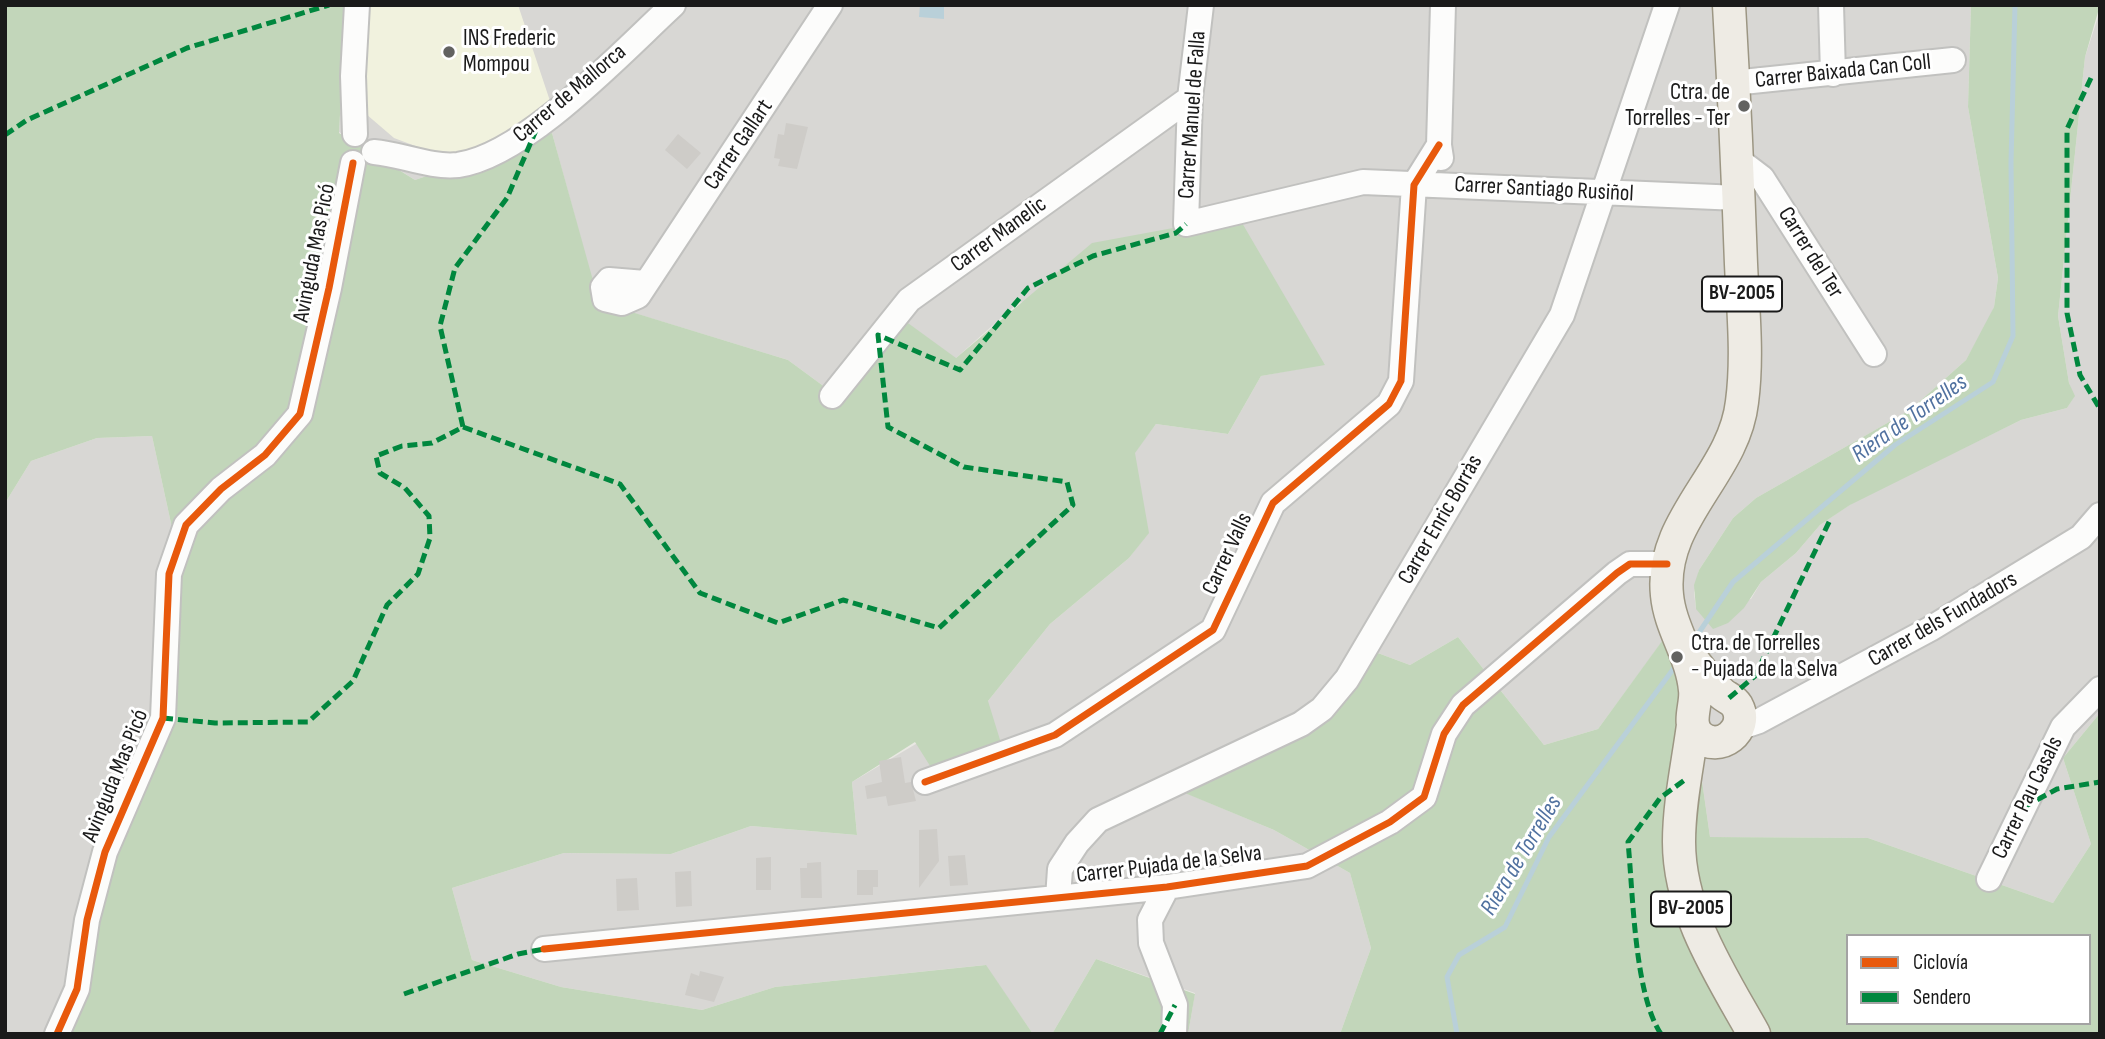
<!DOCTYPE html>
<meta charset="utf-8">
<style>
body{margin:0}
#map{position:relative;width:2105px;height:1039px;overflow:hidden;background:#e9e8e3;font-family:"Sofia Sans Condensed",sans-serif}
canvas{display:block}
.frame{position:absolute;inset:0;border:7px solid #1a1a1a;pointer-events:none}
.legend{position:absolute;left:1846px;top:934px;width:245px;height:91px;box-sizing:border-box;background:#fff;border:2px solid #a3a3a3;margin:0;padding:9px 12px;list-style:none;font-size:21px;color:#1a1a1a}
.legend li{display:flex;align-items:center;gap:14px;height:35px}
.legend b{width:35px;border:2px solid #a3a3a3}
</style>
<div id="map">
<canvas width="2105" height="1039"></canvas>
<div class="frame"></div>
<ul class="legend">
<li><b style="height:9px;background:#e8590c"></b>Ciclovía</li>
<li><b style="height:9px;background:#00873e"></b>Sendero</li>
</ul>
</div>
<script>
const context = document.querySelector('canvas').getContext('2d');
context.lineJoin = 'round';
function fillPath(path, color) {
  context.fillStyle = color;
  context.fill(path, 'evenodd');
}
function trace(path, color, width, dash) {
  context.strokeStyle = color;
  context.lineWidth = width;
  context.lineCap = dash ? 'butt' : 'round';
  context.setLineDash(dash || []);
  context.stroke(path);
}
function write(font, color, halo, rows, align = 'center') {
  context.font = font + ' "Sofia Sans Condensed",sans-serif';
  context.lineWidth = 6;
  context.setLineDash([]);
  context.textBaseline = 'middle';
  context.strokeStyle = halo;
  context.fillStyle = color;
  for (const [text, x, y, turn = 0] of rows) {
    context.save();
    context.translate(x, y);
    context.rotate((+turn || 0) * Math.PI / 180);
    context.textAlign = isNaN(turn) ? turn : align;
    if (halo) context.strokeText(text, 0, 0);
    context.fillText(text, 0, 0);
    context.restore();
  }
}
fillPath(new Path2D(`
 M346,5H1971L1968,107L1998,278L1994,307L1989,320L1966,360L1910,410L1756,498L1733,518L1699,570L1694,593L1696,609L1751,599L1761,582L1796,553L1820,525L1857,500L2021,420L2067,408L2074,397L2069,383L2058,316L2085,57L2100,11V713L2063,758L2091,844L2053,903L1868,838L1710,837L1701,774L1665,638L1598,729L1544,745L1458,637L1410,665L1375,652L1331,718L1181,791L1274,830L1350,873L1371,948L1340,1034H1188L1195,993L1096,959L1052,1034H1033L985,965L775,987L702,1010L561,987L472,960L452,888L564,853L671,854L751,826L857,835L852,782L988,701L1050,624L1129,558L1148,533L1134,453L1156,424L1228,434L1261,376L1325,364L1019,302L956,358L837,396L788,360L598,302L552,133L415,180L339,132Z
 M152,436L174,537L160,680L68,982L45,1034H5L7,500L31,461L97,438Z`), '#d8d7d4');
fillPath(new Path2D(`
 M366,5H518L551,104L508,135L479,148L458,153L426,150L394,138L366,114L362,98Z`), '#f1f2de');
fillPath(new Path2D(`
 M346,5L339,133L415,180L552,133L599,302L788,360L837,396L901,318L956,358L1092,243L1238,216L1325,365L1261,376L1228,434L1156,424L1135,453L1149,533L1129,558L1050,624L988,701L1001,743L932,769L915,742L852,782L857,835L751,826L671,854L564,853L452,888L472,960L561,987L702,1010L775,987L986,965L1033,1034H45L68,982L160,680L174,537L152,436L97,438L31,461L7,500L5,514V6Z
 M1971,5H2100L2085,57L2058,316L2069,383L2075,396L2067,408L2021,420L1850,505L1820,525L1796,553L1761,582L1744,608L1728,623L1713,629L1696,609L1694,585L1699,570L1733,518L1756,498L1910,410L1966,360L1994,307L1998,278L1968,107Z
 M1458,637L1544,745L1598,729L1665,637L1701,774L1710,837L1868,838L2053,903L2091,844L2063,758L2100,713V1034H1340L1371,948L1350,873L1274,830L1180,791L1331,718L1375,652L1410,665ZM1848,936H2089V1023H1848Z
 M1096,959L1195,994L1188,1034H1052Z`), '#c2d6ba');
fillPath(new Path2D(`
 M920,5H944V19L919,17Z`), '#b9d0d9');
trace(new Path2D(`
 M1698,634L1733,582L1895,445L1993,382L2013,336L2011,162L2015,5
 M1457,1034L1447,977L1459,955L1505,927L1549,837L1677,664`), '#b9d0d9', 5);
fillPath(new Path2D(`
 M786,123L808,127L797,169L778,166L780,159L774,158L778,134L784,135Z
 M678,134L701,153L687,169L665,150Z
 M901,757L905,783L911,782L916,801L888,806L886,796L867,799L865,786L882,782L879,761Z
 M937,829L939,861L919,888V830Z
 M965,855L968,885L950,886L948,856Z
 M771,857V890H756V858Z
 M821,862L822,898H801L800,868H807V863Z
 M857,870H878V887H873V895H857Z
 M691,871L692,906L676,907L675,872Z
 M637,878L639,910L617,911L616,879Z
 M700,971L724,977L714,1002L685,995L691,973L699,976Z`), '#ceccc8');
const minor = new Path2D(`
 M1201,5L1190,98L1186,224L1363,182L1739,198
 M1831,5L1833,74
 M1733,83L1953,60
 M355,134L353,76L357,5
 M374,152C401,154 430,168 458,165C525,156 622,52 673,5
 M1441,158L1439,145L1443,5
 M1737,159L1762,178L1874,354
 M645,283L609,280L603,287L605,299L622,303L638,296L830,5
 M832,396L909,300L1190,98
 M1738,728L1759,721L1930,629L2081,537L2100,515
 M925,782L1055,735L1213,630L1273,503L1389,404L1401,381L1414,185L1439,145
 M1989,879L2063,727L2100,689
 M1167,887L1150,920L1151,943L1175,1005L1174,1034
 M1058,898L1060,869L1077,843L1098,820L1301,724L1322,709L1347,679L1562,315L1667,5
 M544,949L1167,887L1307,866L1390,822L1424,797L1444,734L1463,705L1617,573L1630,564H1667
 M57,1034L77,989L87,920L105,852L163,718L169,574L186,525L221,489L265,455L300,414L329,288L353,163`);
const major = new Path2D(`
 M1687,653C1698,666 1708,682 1721,693C1726,698 1733,699 1737,706C1750,730 1719,754 1699,736C1686,723 1697,706 1695,690C1692,656 1670,628 1667,595C1659,519 1734,474 1742,402C1748,357 1743,309 1741,264C1738,178 1734,92 1729,5
 M1693,725C1688,763 1679,803 1679,842C1679,912 1721,975 1754,1034`);
trace(minor, '#c1c1bf', 28);
trace(major, '#9c9683', 35);
trace(minor, '#fcfcfb', 24);
trace(major, '#eeebe4', 32);
trace(new Path2D(`
 M2091,78L2067,129V313L2080,375L2100,409
 M5,135L27,120L187,48L329,5
 M463,427L620,484L700,593L778,623L843,600L939,628L1073,505L1067,482L964,467L888,427L878,335L960,370L1028,288L1093,256L1176,233L1186,224
 M1729,698L1755,676L1831,518
 M163,718L215,723L308,722L353,681L387,605L418,574L430,538L429,516L405,488L380,473L376,456L402,446L432,443L463,427L440,326L455,268L507,198L537,128
 M2024,807L2057,789L2100,782
 M404,994L518,954L544,949
 M1160,1034L1175,1005
 M1661,1034C1634,994 1633,891 1628,842L1660,798L1686,779`), '#00873e', 5, [10, 5]);
trace(new Path2D(`
 M925,782L1055,735L1213,630L1273,503L1389,404L1401,381L1414,185L1439,145
 M544,949L1167,887L1307,866L1390,822L1424,797L1444,734L1463,705L1617,573L1630,564H1667
 M57,1034L77,989L87,920L105,852L163,718L169,574L186,525L221,489L265,455L300,414L329,288L353,163`), '#e8590c', 7);
for (const [x, y, r, color] of [
 [449,52,7,"#626260"],
 [1744,106,7,"#626260"],
 [1677,657,7,"#626260"]
]) {
  const dot = new Path2D();
  dot.arc(x, y, r, 0, 2 * Math.PI);
  context.fillStyle = color;
  context.fill(dot);
  trace(dot, '#fff', 2.5);
}
for (const [x, y, w] of [
 [1742,294,80],
 [1691,909,80]
]) {
  const box = new Path2D();
  box.roundRect(x - w / 2, y - 17.5, w, 35, 5);
  context.fillStyle = '#fff';
  context.fill(box);
  trace(box, '#1a1a1a', 2);
}
write('bold 21px', '#1a1a1a', null, [
 ["BV-2005",1742,294],
 ["BV-2005",1691,909]
]);
write('23px', '#1a1a1a', '#fff', [
 ["INS Frederic",463,39],
 ["Mompou",463,65],
 ["Ctra. de",1730,93,"right"],
 ["Torrelles - Ter",1730,119,"right"],
 ["Ctra. de Torrelles",1691,644],
 ["- Pujada de la Selva",1691,670]
], 'left');
write('23px', '#1a1a1a', '#fff', [
 ["Carrer Baixada Can Coll",1843,72,-6],
 ["Carrer de Mallorca",570,94,-40],
 ["Carrer Manuel de Falla",1193,115,-86],
 ["Carrer Gallart",739,145,-56],
 ["Carrer Santiago Rusiñol",1544,190,3],
 ["Carrer Manelic",999,235,-36],
 ["Avinguda Mas Picó",315,253,-79],
 ["Carrer del Ter",1810,253,58],
 ["Carrer Enric Borràs",1441,520,-60],
 ["Carrer Valls",1228,554,-65],
 ["Carrer dels Fundadors",1943,620,-30],
 ["Avinguda Mas Picó",116,776,-68],
 ["Carrer Pau Casals",2028,798,-64],
 ["Carrer Pujada de la Selva",1169,865,-7]
]);
write('italic 24px', '#5172a0', '#fff', [
 ["Riera de Torrelles",1910,419,-35],
 ["Riera de Torrelles",1522,856,-59]
]);
</script>
